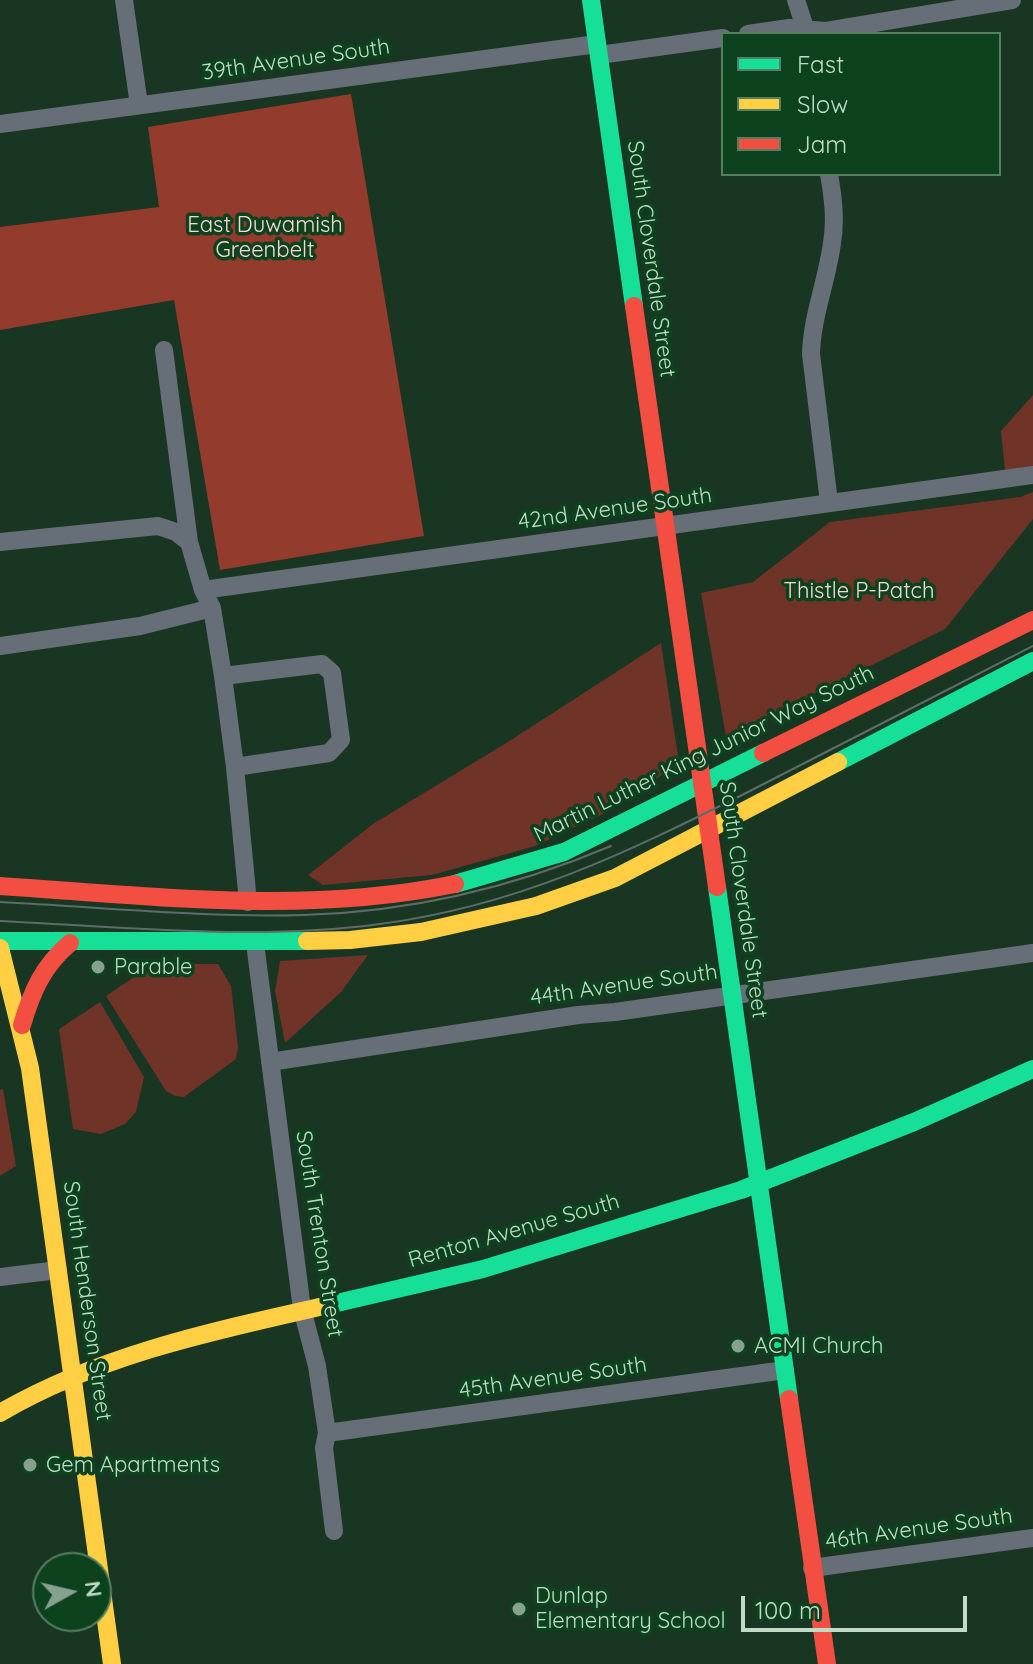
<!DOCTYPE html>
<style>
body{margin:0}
#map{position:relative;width:1033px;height:1664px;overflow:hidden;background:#193623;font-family:Quicksand,sans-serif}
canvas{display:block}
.legend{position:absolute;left:721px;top:32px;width:280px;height:144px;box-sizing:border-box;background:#0d421f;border:2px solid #557f62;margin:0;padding:10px 14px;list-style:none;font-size:24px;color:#c1dbc6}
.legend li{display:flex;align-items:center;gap:16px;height:40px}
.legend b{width:40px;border:2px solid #557f62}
.north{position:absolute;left:32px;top:1552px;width:80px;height:80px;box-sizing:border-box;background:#0d421f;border:2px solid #557f62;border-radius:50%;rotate:82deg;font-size:22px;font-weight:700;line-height:32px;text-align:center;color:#c1dbc6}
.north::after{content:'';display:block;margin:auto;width:28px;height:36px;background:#86a18d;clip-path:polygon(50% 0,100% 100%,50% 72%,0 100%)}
.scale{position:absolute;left:741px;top:1596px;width:226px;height:36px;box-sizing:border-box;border:4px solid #c1dbc6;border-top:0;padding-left:10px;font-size:24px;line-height:28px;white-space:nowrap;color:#c1dbc6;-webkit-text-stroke:6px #0d421f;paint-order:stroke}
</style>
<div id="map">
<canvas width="1033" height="1664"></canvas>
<ul class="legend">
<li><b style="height:10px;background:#16e098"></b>Fast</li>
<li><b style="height:10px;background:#ffcf43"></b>Slow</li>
<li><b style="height:10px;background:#f24e42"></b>Jam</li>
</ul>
<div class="north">N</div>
<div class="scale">100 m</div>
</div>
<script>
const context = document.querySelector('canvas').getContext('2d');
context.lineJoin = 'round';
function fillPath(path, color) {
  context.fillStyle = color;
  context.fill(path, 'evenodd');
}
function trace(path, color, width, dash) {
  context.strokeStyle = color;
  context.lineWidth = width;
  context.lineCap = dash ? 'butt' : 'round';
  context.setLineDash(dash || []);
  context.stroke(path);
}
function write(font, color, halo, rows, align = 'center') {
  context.font = font + ' Quicksand,sans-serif';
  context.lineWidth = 7;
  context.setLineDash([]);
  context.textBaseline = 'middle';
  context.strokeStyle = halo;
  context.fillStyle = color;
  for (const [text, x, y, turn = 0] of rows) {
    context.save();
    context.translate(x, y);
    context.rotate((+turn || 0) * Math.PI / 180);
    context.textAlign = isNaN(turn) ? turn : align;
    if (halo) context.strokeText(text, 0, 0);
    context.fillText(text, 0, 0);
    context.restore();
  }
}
fillPath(new Path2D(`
 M1033,395V466L1005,470L1001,431Z
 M1033,492V519L945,629L726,737L701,593L753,582L830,522L1020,497Z
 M661,643L679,763L609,811L535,846L432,875L323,885L308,875L373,824L511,740Z
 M368,955L341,992L285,1043L275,991L280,961Z
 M153,964H218L231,986L238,1047L236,1059L184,1097L175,1096L166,1091L106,996Z
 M100,1002L144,1077L136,1112L125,1124L101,1134L73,1129L59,1029Z
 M3,1089L16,1166L0,1176V1090Z`), '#6f3327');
fillPath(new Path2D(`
 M351,94L424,536L220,570L174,300L0,330V227L159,207L148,127Z`), '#933b2d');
trace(new Path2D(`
 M124,0L139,105
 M796,0L807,34
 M748,34L789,28L826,31L1012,0
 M599,55L723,38
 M0,124L597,44
 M164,350L189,542L203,590L212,608L223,676L235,767L248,902
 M829,502L811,354C812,316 827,281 832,243C836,220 833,197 829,174
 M0,542L158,526L176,532L189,542
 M203,590L1033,475
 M0,646L140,626L212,608
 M223,676L322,664L332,673L341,740L329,753L235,767
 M255,943L302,1309L317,1366L327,1433L324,1448L334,1531
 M270,1062L578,1015L615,1012L1033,953
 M0,1277L58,1270
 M327,1433L785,1370
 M812,1568L1033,1538`), '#666f78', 18);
trace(new Path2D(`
 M591,0L634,306
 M838,762L1033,661
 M455,884L564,852L763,753
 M717,887L789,1399
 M0,941H307
 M324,1306L483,1269L741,1190L914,1122L1033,1069`), '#16e098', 18);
trace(new Path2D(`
 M307,941L350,940L421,932L536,906L615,878L838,762
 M0,948L30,1068L112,1664
 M0,1413C99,1355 213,1331 324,1306`), '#ffcf43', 18);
trace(new Path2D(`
 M634,306L717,887
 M763,753L1033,620
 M0,886C153,896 304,915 455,884
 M22,1025C32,991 43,966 70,943
 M789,1399L827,1664`), '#f24e42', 18);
trace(new Path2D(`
 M0,902C101,907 203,918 304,915C410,912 514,887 611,846
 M0,921C126,927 255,941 380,924C517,906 626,853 748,792C843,744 938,694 1033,646`), '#5c6c68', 2);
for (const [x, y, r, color] of [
 [98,967,8,"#86a18d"],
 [738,1346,8,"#86a18d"],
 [30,1465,8,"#86a18d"],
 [519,1609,8,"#86a18d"]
]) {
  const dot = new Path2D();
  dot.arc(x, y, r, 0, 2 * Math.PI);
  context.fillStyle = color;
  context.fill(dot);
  trace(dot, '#0d421f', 3);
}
write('22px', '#c1dbc6', '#0d421f', [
 ["39th Avenue South",296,60,-8],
 ["South Cloverdale Street",651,259,82],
 ["42nd Avenue South",615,509,-8],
 ["Martin Luther King Junior Way South",704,754,-26],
 ["South Cloverdale Street",743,900,82],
 ["44th Avenue South",624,985,-8],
 ["Renton Avenue South",514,1231,-16],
 ["South Trenton Street",319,1234,81],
 ["South Henderson Street",87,1301,82],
 ["45th Avenue South",553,1378,-8],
 ["46th Avenue South",919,1529,-8]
]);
write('22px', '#f7d9d3', '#0d421f', [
 ["East Duwamish",265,225],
 ["Greenbelt",265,250],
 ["Thistle P-Patch",859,591]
]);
write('22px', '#c1dbc6', '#0d421f', [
 ["Parable",114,967],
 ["ACMI Church",754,1346],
 ["Gem Apartments",46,1465],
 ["Dunlap",535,1596],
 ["Elementary School",535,1621]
], 'left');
</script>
